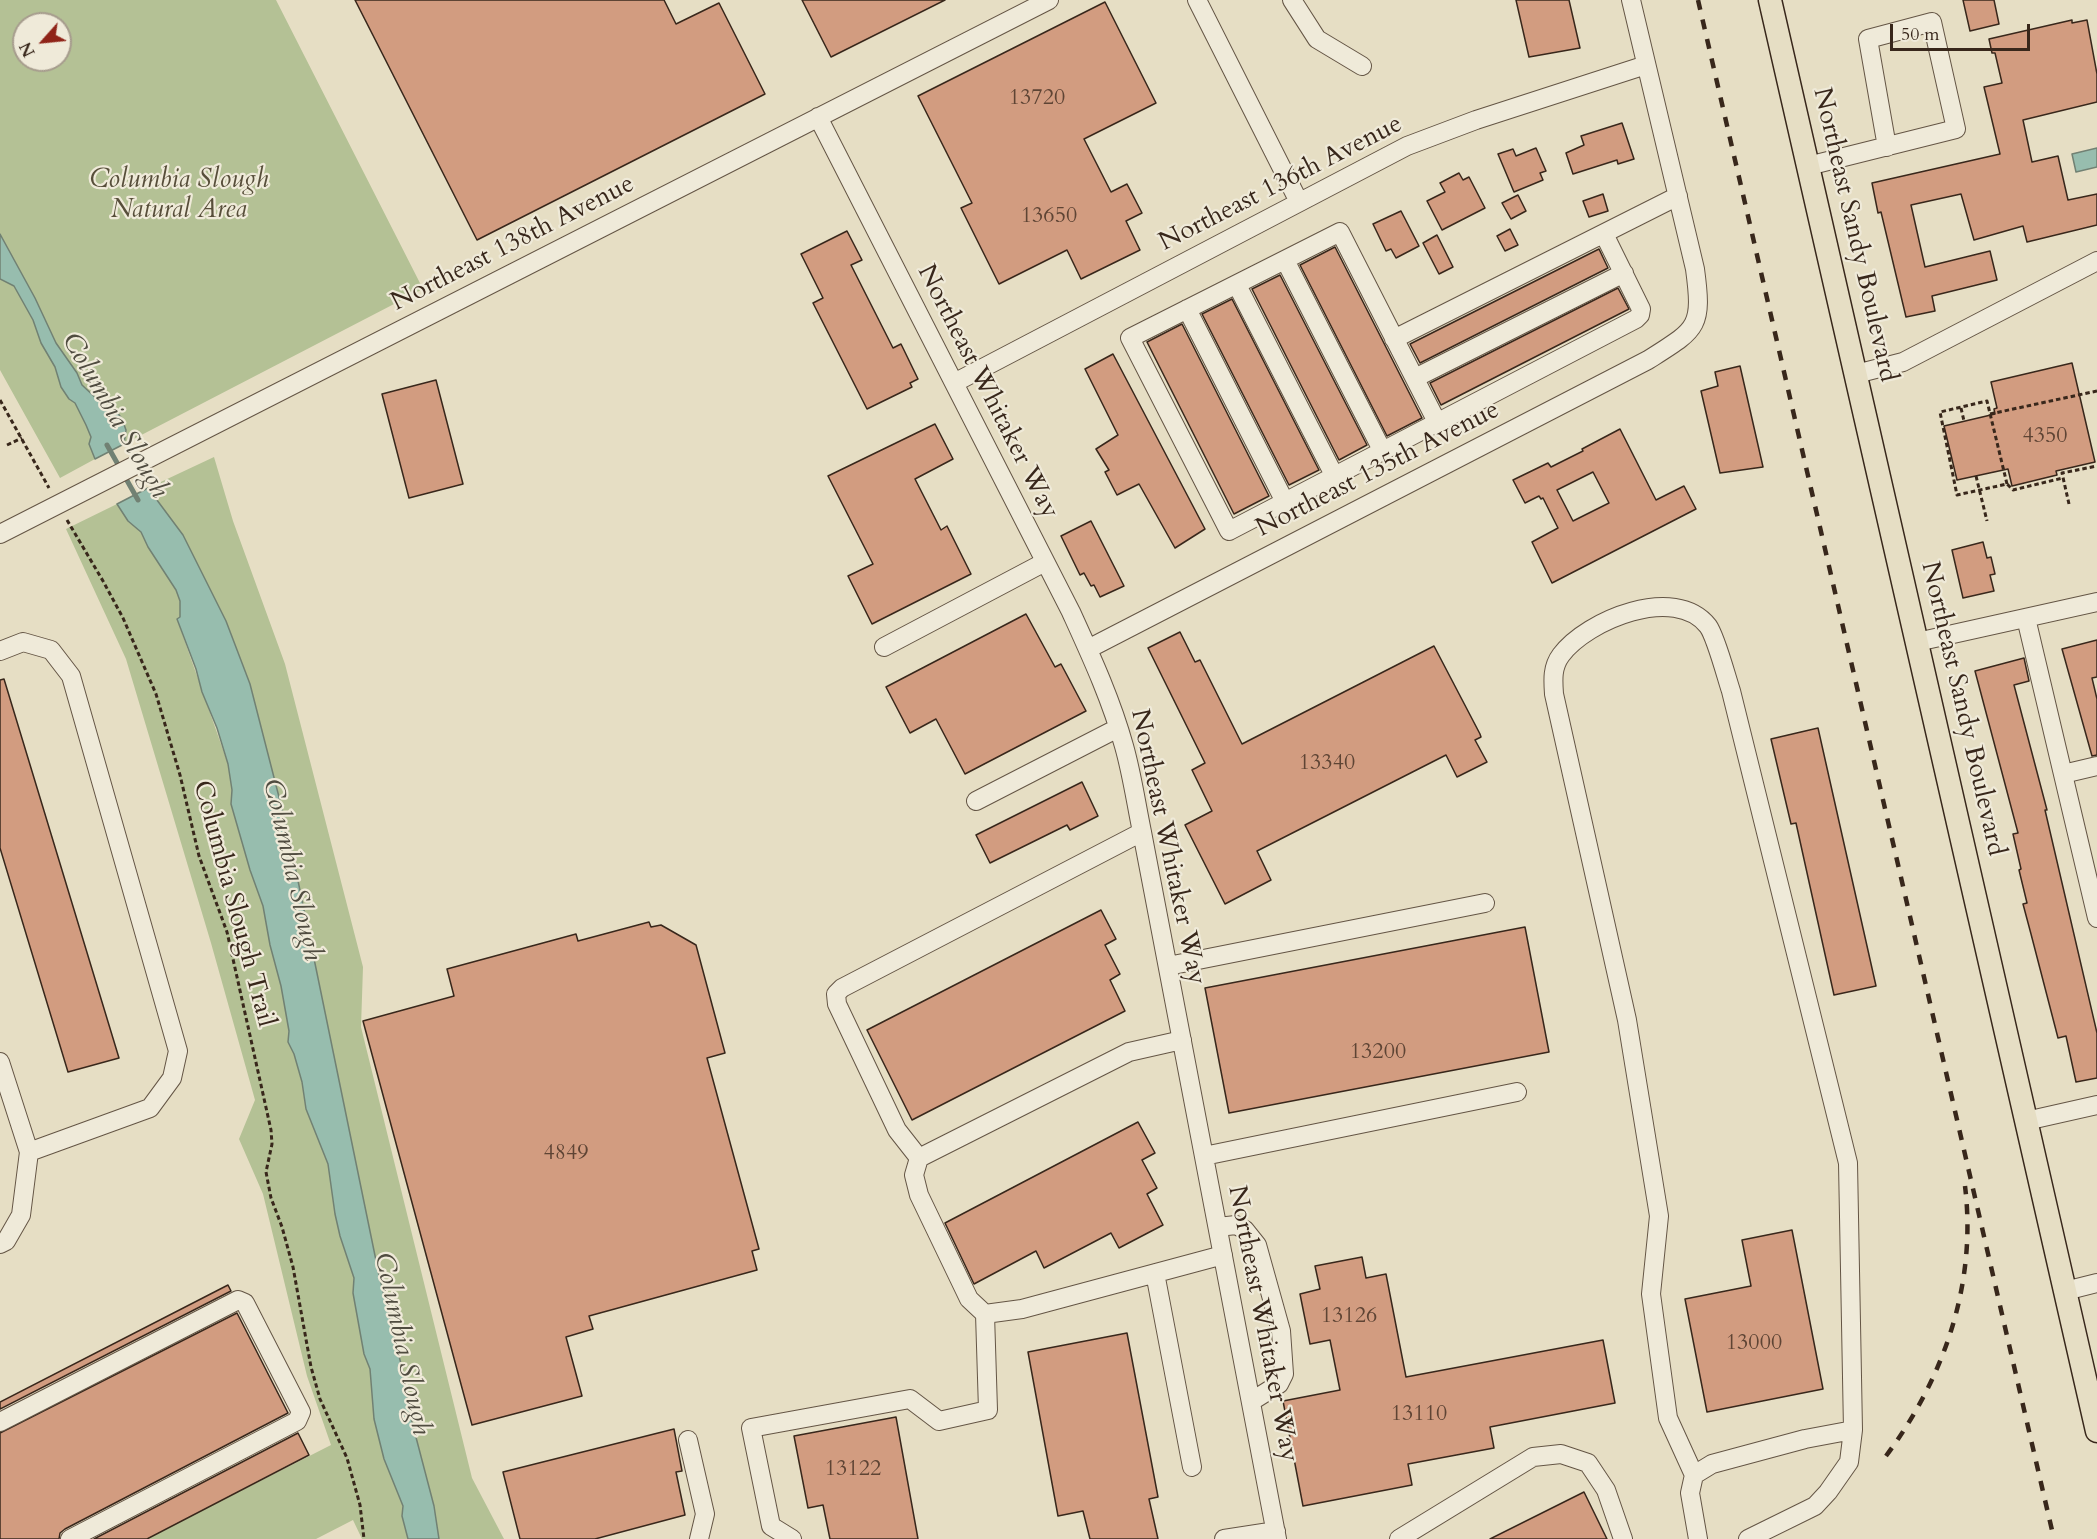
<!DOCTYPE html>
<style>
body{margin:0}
#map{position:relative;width:2097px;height:1539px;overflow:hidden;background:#e6dec4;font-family:Cardo,serif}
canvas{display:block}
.north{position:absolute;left:12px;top:12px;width:60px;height:60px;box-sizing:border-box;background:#efead9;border:2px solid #a69c8d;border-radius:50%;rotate:243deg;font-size:16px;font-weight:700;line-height:24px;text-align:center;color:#38271b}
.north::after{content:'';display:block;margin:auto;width:21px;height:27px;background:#8f2418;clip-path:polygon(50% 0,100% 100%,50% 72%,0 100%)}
.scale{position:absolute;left:1890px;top:24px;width:140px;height:27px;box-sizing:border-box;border:3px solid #38271b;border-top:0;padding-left:8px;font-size:18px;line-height:21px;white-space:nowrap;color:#38271b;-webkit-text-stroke:4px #efead9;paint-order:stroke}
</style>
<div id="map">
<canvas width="2097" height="1539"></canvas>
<div class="north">N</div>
<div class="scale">50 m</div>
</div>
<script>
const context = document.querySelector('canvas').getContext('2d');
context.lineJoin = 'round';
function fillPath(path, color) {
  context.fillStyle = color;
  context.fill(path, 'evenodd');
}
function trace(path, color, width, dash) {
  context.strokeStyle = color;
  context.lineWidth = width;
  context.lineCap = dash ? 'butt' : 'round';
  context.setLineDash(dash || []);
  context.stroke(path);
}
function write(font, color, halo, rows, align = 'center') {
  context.font = font + ' Cardo,serif';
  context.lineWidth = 4.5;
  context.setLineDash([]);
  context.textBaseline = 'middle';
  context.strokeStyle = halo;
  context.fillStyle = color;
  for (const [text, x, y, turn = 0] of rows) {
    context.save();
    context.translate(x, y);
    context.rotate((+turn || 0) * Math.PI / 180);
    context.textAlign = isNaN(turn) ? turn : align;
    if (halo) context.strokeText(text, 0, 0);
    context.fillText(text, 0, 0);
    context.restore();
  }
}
fillPath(new Path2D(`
 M0,0H276L423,289L124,444L126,430L117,412L98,400L82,385L77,373L56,343L35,298L0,234ZM24,24H60V60H24Z
 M0,279L14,286L33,320L41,343L55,367L61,387L69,399L75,403L86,425L91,437L95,459L60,478L0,370Z
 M214,457L233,521L285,664L363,967L361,1027L472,1478L504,1539H439L434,1506L412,1422L403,1372L379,1275L288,832L250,684L226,621L183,535L148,488Z
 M117,504L128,521L141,532L148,547L176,590L180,601V618L177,619L228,764L232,790L231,804L250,870L263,906L270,945L281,986L289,1031L288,1042L294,1054L302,1083L306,1109L328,1164L335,1214L340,1236L354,1278L353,1293L364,1354L370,1369L374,1419L384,1459L403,1506L402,1516L408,1539H362L353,1520L316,1539H146L331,1445L307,1376L263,1194L239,1139L255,1100L211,943L126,659L66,529Z`), '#b4c195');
const water = new Path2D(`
 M2097,148V167L2076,172L2072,154Z
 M0,234L35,298L56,343L77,373L82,385L98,400L117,412L122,419L126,430L124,444L95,459L89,444L91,437L86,425L75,403L69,399L61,387L55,367L41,343L33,320L14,286L0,279Z
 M148,488L183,535L226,621L250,684L288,832L379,1275L403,1372L412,1422L434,1506L439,1539H408L402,1516L403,1506L384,1459L374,1419L370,1369L364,1354L353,1293L354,1278L340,1236L335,1214L328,1164L306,1109L302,1082L294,1054L288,1042L289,1031L281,986L270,945L263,906L250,870L231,804L232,790L228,764L217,728L202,692L196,669L177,619L180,617V601L176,590L148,547L141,532L128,521L117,504Z`);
fillPath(water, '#97bdae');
trace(water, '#718173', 1.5);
trace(new Path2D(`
 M107,445L138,500`), '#718173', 5);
const building = new Path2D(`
 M355,0H664L676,24L719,3L765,94L477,240Z
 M802,0H945L831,57Z
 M1516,0H1569L1580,48L1529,57Z
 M1963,0H1994L1999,24L1970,31Z
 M1105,2L1156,103L1084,139L1111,192L1127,184L1142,213L1126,221L1140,250L1081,279L1067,250L999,284L961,208L972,203L918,96Z
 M2072,20V23L2087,20L2097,74V102L2023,120L2032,162L2058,156L2068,200L2097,194V225L2027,242L2023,226L1974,240L1961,194L1911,205L1925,267L1990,251L1997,280L1932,296L1935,311L1906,317L1881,212L1878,213L1872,183L2000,154L1984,87L2002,83L1995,53H1992L1989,39Z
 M1622,123L1634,159L1618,164L1617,160L1573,174L1566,153L1584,145L1581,136Z
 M1536,148L1546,171L1540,173L1543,180L1514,192L1498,154L1513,149L1516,156Z
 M1459,173L1463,180L1469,177L1485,208L1442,230L1427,201L1445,192L1440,183Z
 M1603,194L1608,211L1589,217L1583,201Z
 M1518,195L1526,211L1511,219L1502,203Z
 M1401,211L1419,246L1396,258L1391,249L1386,251L1373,224Z
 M1510,229L1518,245L1505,251L1497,236Z
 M847,231L862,260L851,265L893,348L901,344L918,379L910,383L912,387L867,409L813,303L823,298L801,254Z
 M1437,235L1453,267L1439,274L1423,243Z
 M1335,247L1422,418L1387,436L1300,265Z
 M1599,249L1608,268L1420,363L1410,344Z
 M1280,275L1367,445L1339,460L1252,289Z
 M1618,288L1629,309L1441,405L1430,383Z
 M1232,299L1319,470L1289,485L1202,314Z
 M1182,324L1269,496L1234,514L1147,342Z
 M1113,354L1205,529L1175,548L1139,484L1117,495L1105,472L1109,470L1096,449L1118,435L1085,369Z
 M2072,363L2095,462L2056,471L2057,475L2012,486L2008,469L1957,480L1944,426L1995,414L1994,409L1997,408L1991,382Z
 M1740,366L1763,467L1720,473L1701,391L1718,386L1715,372Z
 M436,380L463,484L409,498L382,394Z
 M935,424L953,459L915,479L941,530L947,526L971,574L872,624L848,576L873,564L828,476Z
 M1620,429L1656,500L1684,486L1696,509L1552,583L1532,542L1558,528L1543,498L1541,499L1539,496L1525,503L1513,480L1548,463L1551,467L1583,451L1582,449ZM1593,472L1609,503L1573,521L1557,490Z
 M1091,521L1124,586L1100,597L1094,585L1091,586L1084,573L1080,575L1061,536Z
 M1983,542L1987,558L1991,557L1995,574L1990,575L1994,591L1963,598L1952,550Z
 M1026,614L1055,667L1061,664L1086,711L965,774L936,719L910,733L886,687Z
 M1180,632L1195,662L1200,660L1242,744L1434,646L1480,734L1481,737L1475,740L1487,762L1457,777L1446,755L1257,851L1271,880L1225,904L1185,825L1212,811L1192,770L1205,763L1148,648Z
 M2097,640V677L2092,678L2097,699V755L2092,756L2062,649Z
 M2024,658L2029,681L2014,685L2047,810H2045L2097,1033V1078L2076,1082L2066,1036L2058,1038L2031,934L2023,904L2027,903L2019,870L2021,869L2013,834L2018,833L1975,671Z
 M4,679L119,1058L68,1072L0,848V680Z
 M1818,728L1876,986L1834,995L1796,823L1791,824L1771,739Z
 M1082,782L1098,816L1070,830L1067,825L990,863L976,835Z
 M1101,910L1116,939L1105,945L1120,974L1110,980L1125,1011L912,1120L867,1030Z
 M649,922L651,927L661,925L696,945L725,1053L707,1058L759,1249L752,1251L757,1270L589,1316L593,1329L566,1337L582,1396L472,1425L363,1021L454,996L447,969L576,934L578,941Z
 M1525,927L1549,1052L1229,1113L1205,988Z
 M1138,1122L1155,1153L1142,1160L1157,1188L1147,1194L1163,1225L1119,1248L1111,1233L1044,1268L1036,1251L974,1284L945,1223Z
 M1792,1230L1823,1389L1707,1412L1685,1299L1751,1286L1742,1240Z
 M1362,1257L1366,1278L1386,1274L1406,1377L1603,1340L1615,1403L1490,1427L1494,1448L1408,1464L1412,1485L1303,1506L1283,1401L1340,1390L1330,1340L1310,1344L1300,1294L1320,1289L1315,1266Z
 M228,1285L231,1291L0,1409V1402Z
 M237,1313L288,1413L65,1529L60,1533L59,1539H0V1433Z
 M1127,1333L1158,1497L1149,1499L1158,1539H1090L1083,1511L1058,1516L1028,1352Z
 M896,1417L918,1539H830L823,1505L808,1508L794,1436Z
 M674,1429L682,1471L676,1472L685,1515L595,1539H520L503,1472Z
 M298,1433L309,1455L147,1539H94Z
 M1584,1492L1607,1539H1490Z`);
fillPath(building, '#d29c80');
trace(building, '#38271b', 1.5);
const minor = new Path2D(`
 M1197,0L1299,202
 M1292,0L1317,39L1362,66
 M818,117L1071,612C1091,656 1111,699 1124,746C1132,774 1136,803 1142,832L1277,1539
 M1808,166L1956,129L1932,22L1868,39L1887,147
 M1285,260L1383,452
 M1237,285L1335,477
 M1187,309L1285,502
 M1394,339L1678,196
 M1856,374L1903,362L2097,261
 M1415,378L1624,273
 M954,383L1407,146L1476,120L1646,65
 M1438,424L1340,232L1130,338L1229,531L1636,319L1640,315L1641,309L1604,234
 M0,534L1049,0
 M2026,618L2097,918
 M1917,642L2097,602
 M884,647L1045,562
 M1088,649L1648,360C1697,329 1703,328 1695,269L1631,0
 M0,651L23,642L51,650L71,676L178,1051L172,1078L150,1108L29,1152
 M2063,774L2097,766
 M976,801L1118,728
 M1142,832L842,988L836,994L837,1004L897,1130L919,1158L1129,1052L1182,1040
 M1168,966L1485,903
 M0,1062L29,1152L21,1215L6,1241L0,1244
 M2026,1121L2097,1105
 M1204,1156L1517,1092
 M919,1158L914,1175L919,1195L969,1299L985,1314L1022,1309L1223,1255
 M1218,1227L1236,1225L1245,1230L1257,1245L1281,1331L1284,1374L1279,1384L1252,1401
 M1155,1273L1192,1467
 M2065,1291L2097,1283
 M0,1422L238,1300L245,1303L301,1412L297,1421L70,1539
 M688,1440L705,1514L699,1539
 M1694,1475L1668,1418L1651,1294L1659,1216L1627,1020L1554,694C1553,680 1552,667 1561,655C1587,620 1675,584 1708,626C1716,637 1726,676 1731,691L1848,1163L1853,1430L1849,1462L1828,1492L1815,1506L1748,1539
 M792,1539L771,1526L751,1428L910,1399L939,1421L988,1410L985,1314
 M1224,1539L1276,1531
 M1399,1539L1533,1457L1561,1454L1588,1463L1606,1490L1623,1539
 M1698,1539L1690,1493L1694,1475L1712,1464L1805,1439L1853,1430`);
const major = new Path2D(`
 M1770,0L2097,1431`);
trace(minor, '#645545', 20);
trace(major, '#38271b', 25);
trace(new Path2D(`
 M0,400L49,488
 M1961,408L1964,421
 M1990,414L2097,391
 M7,445L22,438
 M1976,476L1987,521
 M2007,484L1987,401L1940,412L1957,495L2007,484L2013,490L2063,478
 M2069,504L2062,473L2097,466
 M67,520L103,581L123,618L156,694L180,775L199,856L227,932L271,1130L272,1144L266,1172L271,1198L282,1227L293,1267L311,1367L320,1399L347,1458L360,1505L364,1539`), '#38271b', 3, [4.5, 3]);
trace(minor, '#efead9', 18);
trace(major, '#e6dec4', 22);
trace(new Path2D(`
 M1698,0L2054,1539
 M1886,1456C1944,1378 1977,1284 1965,1186`), '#38271b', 4.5, [10, 10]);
write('22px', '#5e4434', null, [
 ["13720",1037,99],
 ["13650",1049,217],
 ["4350",2045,437],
 ["13340",1327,764],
 ["13200",1378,1053],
 ["4849",566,1154],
 ["13126",1349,1317],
 ["13000",1754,1344],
 ["13110",1419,1415],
 ["13122",853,1470]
]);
write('italic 26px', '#574e3a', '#efead9', [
 ["Columbia Slough",179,181],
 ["Natural Area",179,211]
]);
write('26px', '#38271b', '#efead9', [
 ["Northeast 136th Avenue",1281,184,-27],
 ["Northeast Sandy Boulevard",1854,235,77],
 ["Northeast 138th Avenue",513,244,-27],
 ["Northeast Whitaker Way",987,392,63],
 ["Northeast 135th Avenue",1378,470,-27],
 ["Northeast Sandy Boulevard",1962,709,77],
 ["Northeast Whitaker Way",1167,847,78],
 ["Columbia Slough Trail",233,904,75],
 ["Northeast Whitaker Way",1262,1324,79]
]);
write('italic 27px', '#504c40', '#efead9', [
 ["Columbia Slough",114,416,60],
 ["Columbia Slough",291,870,77],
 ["Columbia Slough",401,1344,78]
]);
</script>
